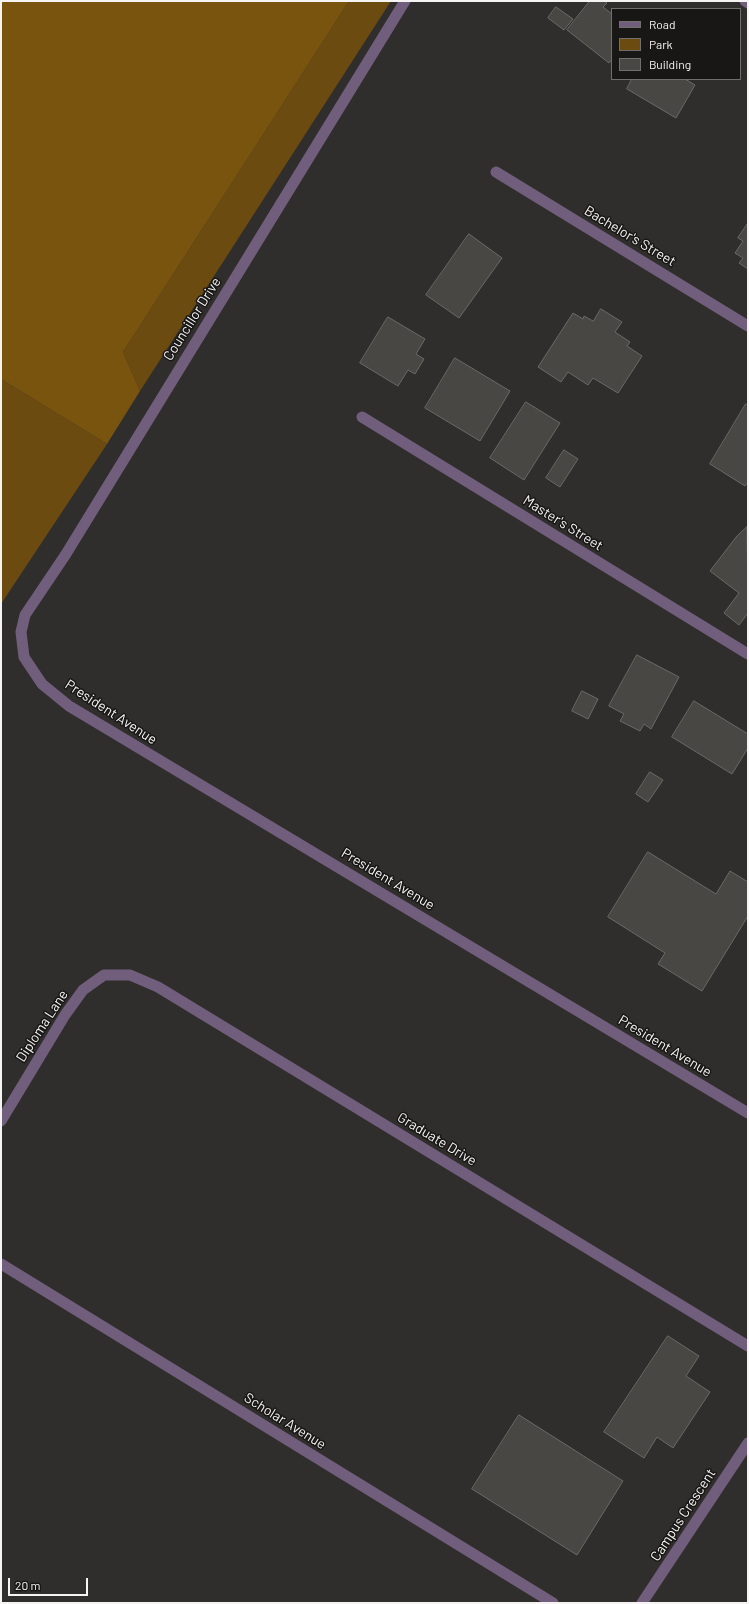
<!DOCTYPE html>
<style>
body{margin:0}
#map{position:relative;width:749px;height:1604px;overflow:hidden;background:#302e2c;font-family:Barlow,sans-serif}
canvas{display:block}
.frame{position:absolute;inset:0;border:2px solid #f5f4f2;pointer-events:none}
.legend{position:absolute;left:611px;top:8px;width:130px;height:72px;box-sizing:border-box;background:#181716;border:1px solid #706f6e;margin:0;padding:5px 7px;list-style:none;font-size:12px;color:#f5f4f2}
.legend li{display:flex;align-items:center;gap:8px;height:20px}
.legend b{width:20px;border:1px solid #706f6e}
.scale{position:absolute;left:8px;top:1578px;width:80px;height:18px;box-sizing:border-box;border:2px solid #f5f4f2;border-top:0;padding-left:5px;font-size:12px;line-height:14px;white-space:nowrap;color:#f5f4f2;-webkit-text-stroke:3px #181716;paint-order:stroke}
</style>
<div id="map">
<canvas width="749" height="1604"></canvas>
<div class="frame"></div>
<ul class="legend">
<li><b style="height:5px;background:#715e7d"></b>Road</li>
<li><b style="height:11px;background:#6c4b11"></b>Park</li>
<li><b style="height:11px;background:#494744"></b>Building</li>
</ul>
<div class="scale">20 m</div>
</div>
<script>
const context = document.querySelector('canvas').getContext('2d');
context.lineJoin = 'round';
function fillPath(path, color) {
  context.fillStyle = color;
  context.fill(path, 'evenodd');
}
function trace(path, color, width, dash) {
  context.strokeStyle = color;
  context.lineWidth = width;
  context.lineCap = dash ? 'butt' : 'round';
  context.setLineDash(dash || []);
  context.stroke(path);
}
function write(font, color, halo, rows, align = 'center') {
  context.font = font + ' Barlow,sans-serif';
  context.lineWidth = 3;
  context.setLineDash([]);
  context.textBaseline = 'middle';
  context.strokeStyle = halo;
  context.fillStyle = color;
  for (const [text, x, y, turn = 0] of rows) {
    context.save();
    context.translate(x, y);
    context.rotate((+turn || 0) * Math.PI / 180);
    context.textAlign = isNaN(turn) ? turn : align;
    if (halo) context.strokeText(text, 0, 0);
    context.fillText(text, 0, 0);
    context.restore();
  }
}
fillPath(new Path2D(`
 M349,1H391L140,391L123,352Z
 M1,379L107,444L1,604Z`), '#6c4b11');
fillPath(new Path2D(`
 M1,1H349L123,352L140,391L107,444L1,379Z`), '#79540f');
const building = new Path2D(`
 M590,1H604L607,3L603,7L612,14V59L609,63L567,30Z
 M556,7L573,19L564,30L548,18Z
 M632,79H685L695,85L676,118L627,89Z
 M748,223V269L739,263L743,258L735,253L743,241L738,238Z
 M469,234L502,258L459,318L426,295Z
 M601,309L622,322L615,332L630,342L627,346L642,356L618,393L593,378L588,385L568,372L561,382L538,367L573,313L583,319L584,316L593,321Z
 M388,317L425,339L416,354L424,359L415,374L408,370L398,386L360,363Z
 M455,358L510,391L480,441L425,408Z
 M526,402L560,423L524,480L490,458Z
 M746,404L748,405V482L745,486L710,464Z
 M564,450L578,459L560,487L546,478Z
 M747,527L748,613L739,625L724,613L739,593L710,571L737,536Z
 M637,655L679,677L651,729L644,724L640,731L620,721L624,714L609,706Z
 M582,691L598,699L588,719L572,711Z
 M694,701L748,734V748L732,774L672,737Z
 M650,772L663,780L648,802L636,794Z
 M648,852L716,894L730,871L748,882V916L702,991L658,964L665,953L608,917Z
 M668,1336L699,1356L686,1376L710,1392L673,1448L657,1437L644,1458L604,1432Z
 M519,1415L623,1481L577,1555L472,1489Z`);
fillPath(building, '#494744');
trace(building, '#6b6966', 1);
trace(new Path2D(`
 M405,1L66,554L25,615L21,632L24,657L42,684L69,706L748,1113
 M745,1L748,3
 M496,172L748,326
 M362,417L748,654
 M1,1121L65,1015L83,990L104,975H130L158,987L748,1346
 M1,1264L553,1603
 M642,1603L748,1443`), '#715e7d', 11);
write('14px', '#f5f4f2', '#181716', [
 ["Bachelor's Street",630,236,31],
 ["Councillor Drive",192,319,-58],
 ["Master's Street",563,523,32],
 ["President Avenue",111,712,33],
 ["President Avenue",388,879,31],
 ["Diploma Lane",42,1026,-57],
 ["President Avenue",665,1046,31],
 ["Graduate Drive",437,1139,31],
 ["Scholar Avenue",285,1421,32],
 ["Campus Crescent",683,1515,-57]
]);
</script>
